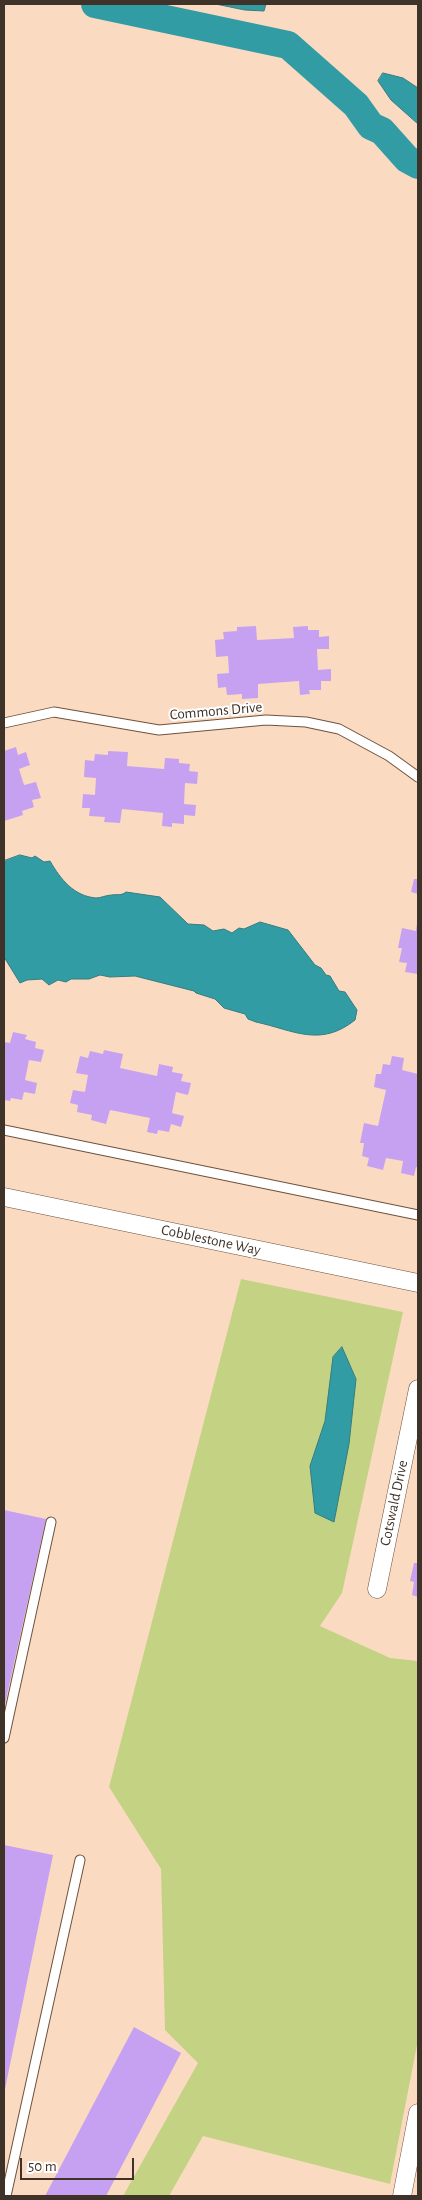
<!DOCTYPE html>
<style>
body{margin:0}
#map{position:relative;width:422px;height:2200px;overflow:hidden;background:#fbdac2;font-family:"Alegreya Sans",sans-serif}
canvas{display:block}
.frame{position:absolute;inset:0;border:5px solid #3f3228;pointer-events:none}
.scale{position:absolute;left:20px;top:2158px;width:114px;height:22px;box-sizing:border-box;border:2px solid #3f3228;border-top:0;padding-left:6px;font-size:15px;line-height:18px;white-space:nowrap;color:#3f3228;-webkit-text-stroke:4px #fff;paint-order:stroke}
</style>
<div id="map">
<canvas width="422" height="2200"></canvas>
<div class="frame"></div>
<div class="scale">50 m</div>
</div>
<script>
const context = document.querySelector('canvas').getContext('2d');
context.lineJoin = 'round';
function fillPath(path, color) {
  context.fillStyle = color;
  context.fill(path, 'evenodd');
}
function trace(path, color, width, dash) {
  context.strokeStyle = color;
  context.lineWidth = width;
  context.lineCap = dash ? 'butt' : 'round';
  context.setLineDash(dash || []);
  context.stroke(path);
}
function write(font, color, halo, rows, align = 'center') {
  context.font = font + ' "Alegreya Sans",sans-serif';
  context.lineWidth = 4;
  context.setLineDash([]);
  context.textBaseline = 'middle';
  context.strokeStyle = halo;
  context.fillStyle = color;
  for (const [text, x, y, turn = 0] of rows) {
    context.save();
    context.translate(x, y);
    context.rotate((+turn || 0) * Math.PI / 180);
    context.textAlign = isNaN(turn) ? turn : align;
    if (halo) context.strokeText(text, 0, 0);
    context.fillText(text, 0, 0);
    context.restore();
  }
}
fillPath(new Path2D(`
 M241,1279L403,1312L342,1593L320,1626L390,1658L418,1661V2040L390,2184L203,2136L169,2196H123L198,2063L165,2030L161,1869L109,1787Z`), '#c4d383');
const water = new Path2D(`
 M216,4H266L264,11L245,10Z
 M383,73L403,78L418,88V124L391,100L378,81Z
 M20,855L32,858L35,856L44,862L50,861C61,880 74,896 96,898C101,898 106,895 112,895C118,894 121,896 126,892L160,897L188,924L204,925L213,931L224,929L232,933L239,928L244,929L260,922L288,930L315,965L321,968L326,975L330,976L339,991L345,992L357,1010L355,1020C320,1048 293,1030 256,1022L248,1019L245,1014L224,1008L215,999L196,993L194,991L135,976L110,977L100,975L89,979H71L66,982L58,980L49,985L42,979L27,980L20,983L4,957V861Z
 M342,1347L356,1379L349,1444L334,1522L315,1513L310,1466L325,1421L333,1357Z`);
fillPath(water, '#329ca4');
trace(water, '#367c7f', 1);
trace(new Path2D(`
 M95,4L288,45L356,105L371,126L382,131L407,159L418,165`), '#329ca4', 28);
fillPath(new Path2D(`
 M256,626L257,640L294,638L293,627L308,626V630H319V637L329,636V649H317L318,670L331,669V681H321V690H309L310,694L300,695L299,681L258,684V698L242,699V694L227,695L226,687L218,688L217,674L229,673L228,656L216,657L215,640L224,639L223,632L237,631V627Z
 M16,747L18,755L26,752L30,765L19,769L24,785L36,782L41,798L32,800L34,807L22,811L23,815L4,821V751Z
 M108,751L128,752L127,766L164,769L165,758L179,759V763L190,764L189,771L198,772L197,784L185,783L184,804L196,805L195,816L184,815V824L172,823V827L162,826L163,813L122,809L120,823L104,822L105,817L89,816L90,808H82L83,794L95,795L96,778L84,777L85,760L94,761L95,754L108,755Z
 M414,879H418V894L411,892Z
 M417,923L418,924V974L405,972L407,963L399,962L402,948H398L402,928L416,931Z
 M13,1032L27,1035L25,1039L36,1042L35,1048L44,1050L41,1062L29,1060L25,1080L37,1083L35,1094L24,1092L22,1100L11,1098L10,1101L4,1100V1042L10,1043Z
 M104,1050L123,1054L120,1068L157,1076L159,1064L173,1067L172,1072L183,1074L181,1081L191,1083L188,1095L176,1092L172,1113L184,1116L181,1127L171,1124L169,1132L158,1130L157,1134L147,1132L150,1118L110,1110L106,1124L91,1120L92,1115L77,1112L78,1105L70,1103L73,1090L85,1092L88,1075L76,1073L80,1056L88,1058L90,1051L103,1054Z
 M392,1056L404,1058L402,1070L418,1074V1168L416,1167L414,1176L401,1173L403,1161L386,1158L383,1170L367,1166L369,1158L362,1156L364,1143H360L364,1123L378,1126L386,1090L374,1087L376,1074H381L383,1064L390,1065Z
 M4,1510L46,1519L5,1704H4Z
 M414,1563H418V1597L412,1595L414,1582L410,1581Z
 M4,1845L53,1855L5,2089H4Z
 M134,2027L181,2053L106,2196H45Z`), '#c7a1f1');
const lane = new Path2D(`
 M4,723L54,712L159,730L266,720L306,722L339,729L389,756L418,777
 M4,1130L418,1215
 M4,1738L51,1522
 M6,2196L80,1860`);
const street = new Path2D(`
 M4,1197L418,1283
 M377,1589L418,1389
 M402,2196L418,2113`);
trace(lane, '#6e523d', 11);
trace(street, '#6e523d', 19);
trace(lane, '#fff', 9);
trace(street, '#fff', 18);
write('15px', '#3f3228', '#fff', [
 ["Commons Drive",216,711,-5],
 ["Cobblestone Way",211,1240,12],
 ["Cotswald Drive",394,1503,-78]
]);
</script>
